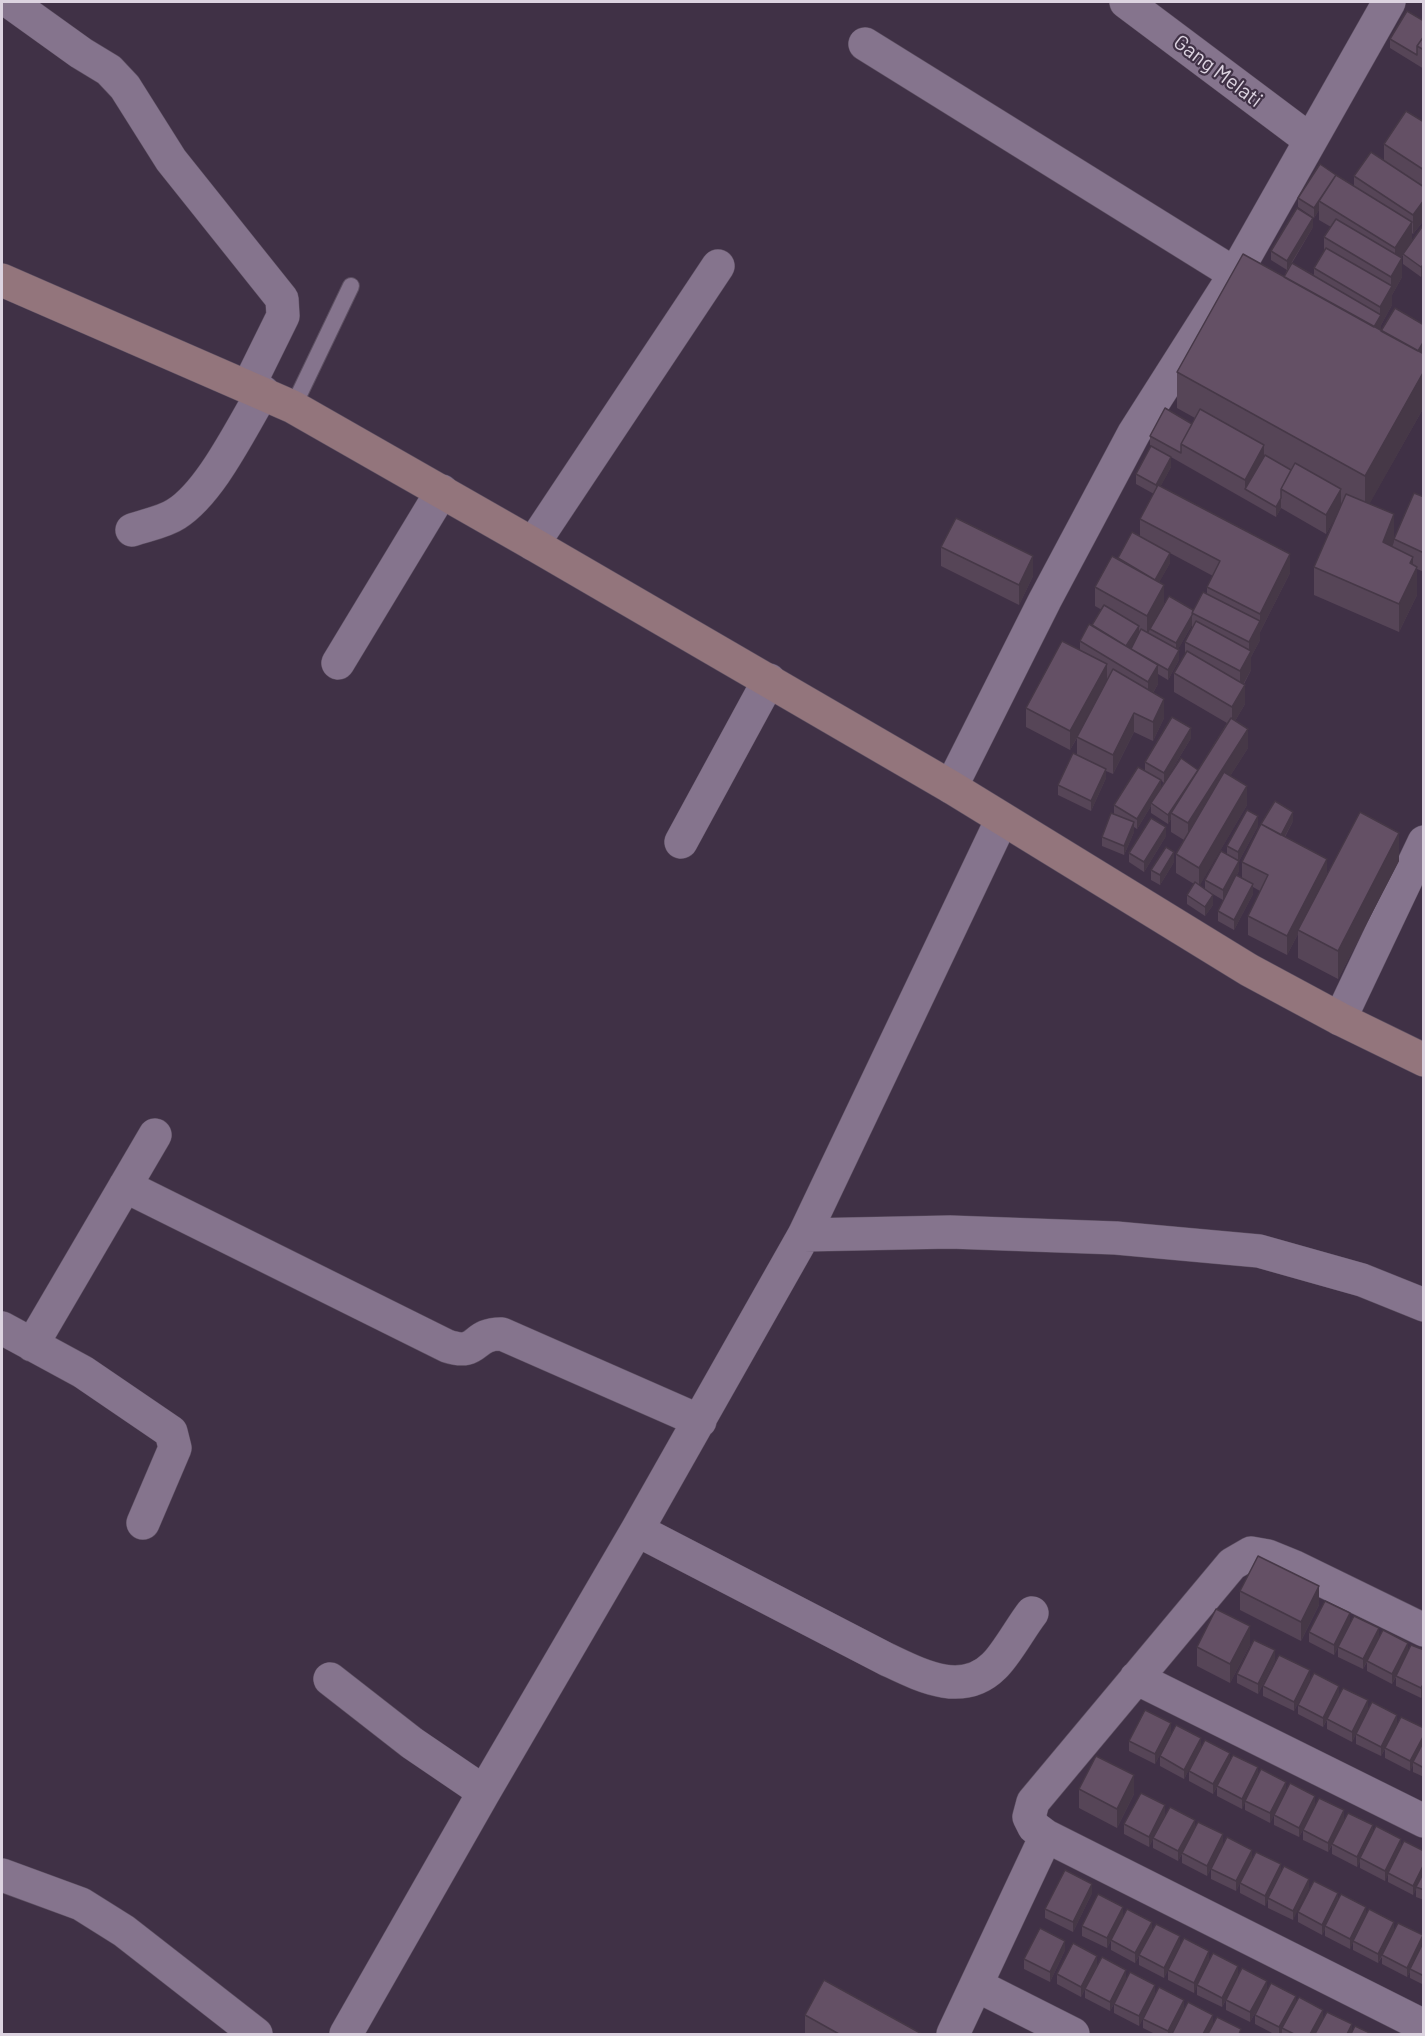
<!DOCTYPE html>
<style>
body{margin:0}
#map{position:relative;width:1425px;height:2036px;overflow:hidden;background:#403146;font-family:Barlow,sans-serif}
canvas{display:block}
.frame{position:absolute;inset:0;border:3px solid #dcd3e0;pointer-events:none}
</style>
<div id="map">
<canvas width="1425" height="2036"></canvas>
<div class="frame"></div>
</div>
<script>
const context = document.querySelector('canvas').getContext('2d');
context.lineJoin = 'round';
function trace(path, color, width, dash) {
  context.strokeStyle = color;
  context.lineWidth = width;
  context.lineCap = dash ? 'butt' : 'round';
  context.setLineDash(dash || []);
  context.stroke(path);
}
function fillPath(path, color) {
  context.fillStyle = color;
  context.fill(path, 'evenodd');
}
function write(font, color, halo, rows, align = 'center') {
  context.font = font + ' Barlow,sans-serif';
  context.lineWidth = 4.5;
  context.setLineDash([]);
  context.textBaseline = 'middle';
  context.strokeStyle = halo;
  context.fillStyle = color;
  for (const [text, x, y, turn = 0] of rows) {
    context.save();
    context.translate(x, y);
    context.rotate((+turn || 0) * Math.PI / 180);
    context.textAlign = isNaN(turn) ? turn : align;
    if (halo) context.strokeText(text, 0, 0);
    context.fillText(text, 0, 0);
    context.restore();
  }
}
const lane = new Path2D(`
 M293,407L351,286`);
const street = new Path2D(`
 M10,2L81,53L109,70L125,87L171,160L282,299L283,316L248,387
 M1126,2L1310,140
 M865,44L1235,274
 M132,530C146,525 164,522 176,514C211,492 241,428 263,392
 M533,544L718,266
 M338,663L442,491
 M951,787L1045,600L1134,433L1235,274L1389,2
 M681,842L769,680
 M1340,1019L1424,842
 M125,1186L447,1346C480,1357 471,1333 502,1334L700,1421
 M804,1235L950,1232L1116,1238L1259,1251L1362,1280L1424,1305
 M2,1328L83,1372L171,1432L175,1448L143,1523
 M32,1345L155,1135
 M637,1530L886,1659C920,1675 962,1698 994,1666C1006,1655 1021,1627 1032,1613
 M1424,1630L1295,1567L1268,1556L1251,1553L1232,1564L1033,1802L1029,1817L1034,1827L1046,1836L1424,2026
 M1136,1678L1424,1821
 M330,1679L412,1743L484,1792
 M2,1875L81,1904L124,1931L256,2034
 M976,1985L1073,2034
 M346,2034L484,1792L637,1530L804,1235L1002,819
 M953,2034L1046,1836`);
const secondary = new Path2D(`
 M2,280L293,407L533,544L951,787L1249,970L1340,1019L1424,1060`);
trace(lane, '#5d5062', 18);
trace(street, '#5d5062', 34);
trace(secondary, '#5d5062', 34);
trace(lane, '#85748d', 16);
trace(street, '#85748d', 33);
trace(secondary, '#93757c', 33);
fillPath(new Path2D(`
 M1424,21V69L1390,48V39Z
 M1424,122V220L1413,234L1412,233V241L1424,224L1421,277L1403,264V255L1401,258L1402,277L1392,295V305L1381,325V331L1424,325V407L1369,504L1394,539L1424,497V572L1417,569V595L1399,632L1314,595V567L1338,512L1326,534L1281,508L1276,517L1171,457V467L1160,487L1290,573L1260,632V640L1251,657V670L1244,684L1245,704L1235,721L1248,748L1230,776L1247,805L1199,886L1205,889V880L1227,854V846L1258,826L1239,861V871L1223,900L1206,890L1213,905L1205,916L1187,904V895L1194,884L1176,873V854L1184,840L1171,832V819L1168,824L1151,813V806L1137,829L1134,827V832L1124,855L1102,846V837L1114,814V805L1145,771V762L1191,738L1164,783L1161,780V788L1198,770L1227,723L1174,692V673L1185,655V642L1192,628V625L1178,649L1179,660L1168,680L1158,674V684L1153,693L1164,718L1153,741L1134,732L1113,774L1106,771V778L1091,811L1058,795V785L1077,755V738L1070,750L1026,727V708L1080,650V641L1092,625L1102,610L1095,606V587L1118,558L1140,537V519L1154,494L1136,484V474L1163,453L1150,445V436L1192,424L1195,418L1177,408V372L1284,277L1287,270L1271,260V251L1313,227L1292,263L1314,275V268L1324,251V237L1331,227L1319,220V210L1314,218L1298,207V198L1336,176L1354,187V176L1384,161V144ZM1170,553L1213,576L1207,587V594L1193,610L1155,620L1164,604L1159,582L1170,563Z
 M941,547L1033,576L1019,605L941,566Z
 M1293,821L1285,837L1327,874L1399,861L1338,979L1298,958V934L1287,955L1248,935V916L1260,891L1253,887V894L1234,930L1218,921V911L1242,879V862Z
 M1166,836L1144,872L1129,862V853Z
 M1174,862L1160,885L1151,880V870Z
 M1240,1591L1319,1605L1301,1641L1240,1610Z
 M1350,1623L1334,1655L1309,1642V1632Z
 M1379,1637L1408,1652L1424,1650V1700L1423,1693L1421,1698L1396,1686V1677L1392,1684L1367,1671V1662L1363,1669L1338,1657V1647Z
 M1250,1645L1230,1683L1197,1666V1647Z
 M1275,1660L1258,1694L1237,1683V1674Z
 M1310,1680L1294,1711L1263,1696V1686Z
 M1339,1695L1397,1724L1424,1728V1777L1413,1772V1765L1410,1771L1385,1758V1749L1381,1756L1356,1744V1734L1352,1742L1327,1729V1720L1323,1727L1298,1714V1705Z
 M1171,1733L1155,1764L1129,1751V1741Z
 M1201,1747L1344,1820L1373,1832L1401,1847L1424,1851V1900L1416,1897V1889L1413,1895L1388,1882V1874L1385,1881L1360,1868V1861L1357,1867L1332,1854V1845L1328,1852L1303,1840V1830L1299,1837L1274,1825V1815L1270,1823L1245,1810V1802L1242,1809L1217,1796V1787L1213,1794L1189,1781V1771L1196,1756L1184,1779L1160,1766V1756Z
 M1079,1789L1134,1794L1117,1828L1079,1808Z
 M1165,1815L1195,1828L1223,1844L1207,1876L1182,1863V1854L1178,1861L1153,1848V1839L1149,1847L1124,1834V1824Z
 M1252,1859L1281,1872L1309,1879L1293,1920L1268,1908V1899L1265,1906L1240,1893V1883L1246,1871L1236,1891L1211,1879V1869Z
 M1092,1893L1073,1932L1045,1918V1909Z
 M1338,1900L1394,1930L1423,1942L1424,1941V1985L1410,1978V1972L1407,1977L1382,1964V1957L1378,1963L1353,1950V1942L1350,1949L1325,1936V1929L1322,1935L1298,1922V1912Z
 M1123,1916L1180,1946L1164,1978L1139,1965V1956L1135,1963L1111,1950V1940L1118,1927L1107,1948L1082,1936V1926Z
 M1065,1950L1050,1982L1024,1969V1959Z
 M1209,1961L1267,1990L1296,2002L1323,2019L1352,2032L1372,2034H1282V2032L1281,2034H1274L1255,2024V2015L1263,1999L1250,2022L1226,2010V2000L1222,2007L1197,1995V1985L1194,1993L1168,1980V1970Z
 M1097,1965L1155,1995L1139,2026L1114,2013V2004L1110,2011L1085,1998V1989L1081,1997L1057,1984V1974Z
 M1184,2009L1213,2024L1241,2034H1172L1180,2018L1171,2034H1155L1143,2028V2019Z
 M805,2015L922,2034H805Z`), '#564557');
fillPath(new Path2D(`
 M1336,175L1319,201V210L1314,218V208Z
 M1424,200V220L1413,234V215Z
 M1313,218V227L1287,270V261Z
 M1412,222V241L1395,267V248Z
 M1402,258V277L1392,295V305L1381,325V334L1369,336L1380,316V307L1391,288V277Z
 M1424,264V274L1421,277V267Z
 M1424,341V361L1412,360Z
 M1424,371V407L1365,512V476Z
 M1264,445V464L1245,489V499V480Z
 M1171,457V467L1156,495V485Z
 M1341,489V508L1326,534V515Z
 M1281,498V508L1276,517V507Z
 M1394,514V542L1383,570V542Z
 M1170,553V563L1155,590V580Z
 M1290,554V573L1260,632V640L1251,657V670L1240,690V671L1249,655V642L1260,622V614Z
 M1033,556V576L1019,605V585Z
 M1413,557V576L1417,567V595L1399,632V604L1410,563Z
 M1164,585V604L1147,635V616Z
 M1192,615V625L1176,653V643Z
 M1139,626V636L1125,659V649Z
 M1179,650V660L1168,680V670Z
 M1107,664V683L1070,750V731Z
 M1158,665V684L1148,701V682Z
 M1245,685V704L1232,726V707Z
 M1164,699V718L1153,741V722Z
 M1134,713V732L1113,774V755Z
 M1191,728V738L1164,783V773Z
 M1248,729V748L1188,842V823Z
 M1106,769V778L1091,811V801Z
 M1198,770L1171,813V819L1168,824V815Z
 M1161,780V790L1151,803V806L1137,829V819Z
 M1247,786V805L1199,887V868Z
 M1293,812V821L1279,847V837Z
 M1258,816V826L1239,861V871L1223,900V890L1238,862V852Z
 M1134,822V832L1124,855V846Z
 M1166,827V836L1144,872V862Z
 M1399,833V861L1338,979V951Z
 M1174,852V862L1160,885V875Z
 M1327,859V878L1298,930V934L1287,955V936Z
 M1253,884V894L1234,930V920Z
 M1213,895V905L1205,916V907Z
 M1319,1586V1605L1301,1641V1622Z
 M1350,1613V1623L1334,1655V1645Z
 M1250,1626V1645L1230,1683V1664Z
 M1379,1628V1637L1363,1669V1659Z
 M1408,1643V1652L1392,1684V1674Z
 M1275,1650V1660L1258,1694V1684Z
 M1310,1670V1680L1294,1711V1702Z
 M1424,1683L1423,1693L1421,1698V1688Z
 M1339,1686V1696L1323,1727V1718Z
 M1368,1700V1710L1352,1742V1732Z
 M1397,1715V1725L1381,1756V1747Z
 M1171,1723V1733L1155,1764V1754Z
 M1424,1735V1744L1413,1762V1765L1410,1771V1761Z
 M1201,1738V1747L1184,1779V1770Z
 M1230,1753V1762L1213,1794V1784Z
 M1258,1767V1777L1242,1809V1799Z
 M1134,1775V1794L1117,1828V1809Z
 M1286,1782V1792L1270,1823V1813Z
 M1315,1796V1806L1299,1837V1828Z
 M1165,1805V1815L1149,1847V1837Z
 M1344,1810V1820L1328,1852V1843Z
 M1195,1820V1829L1178,1861V1851Z
 M1373,1825V1835L1360,1858V1861L1357,1867V1857Z
 M1223,1834V1844L1207,1876V1866Z
 M1401,1839V1849L1385,1881V1871Z
 M1252,1850V1860L1236,1891V1881Z
 M1281,1864V1874L1265,1906V1896Z
 M1424,1864V1874L1413,1895V1886Z
 M1309,1879V1889L1293,1920V1911Z
 M1092,1884V1893L1073,1932V1922Z
 M1338,1893V1903L1325,1926V1929L1322,1935V1925Z
 M1123,1907V1917L1107,1948V1938Z
 M1366,1907V1917L1350,1949V1939Z
 M1152,1922V1931L1135,1963V1953Z
 M1394,1922V1932L1378,1963V1954Z
 M1423,1935V1945L1410,1969V1972L1407,1977V1968Z
 M1180,1936V1946L1164,1978V1968Z
 M1065,1941V1950L1050,1982V1972Z
 M1209,1951V1961L1194,1993V1983Z
 M1097,1956V1965L1081,1997V1987Z
 M1238,1966V1976L1222,2007V1998Z
 M1126,1970V1980L1110,2011V2002Z
 M1267,1981V1991L1250,2022V2012Z
 M1155,1985V1995L1139,2026V2016Z
 M1296,1996V2006L1282,2028V2032L1281,2034H1279V2027Z
 M1184,2000V2010L1171,2034H1168V2031Z
 M1323,2010V2019L1315,2034H1310Z
 M1213,2015V2024L1208,2034H1203Z
 M1352,2024V2034H1347Z`), '#463847');
const building = new Path2D(`
 M1407,11L1424,21V36L1417,46V55L1390,39Z
 M1424,36V50L1417,46Z
 M1406,111L1424,122V170L1384,144Z
 M1371,152L1424,187V200L1413,215L1354,176Z
 M1320,164L1336,175L1314,208L1298,198Z
 M1336,175L1412,222L1395,248L1319,201Z
 M1297,208L1313,218L1287,261L1271,251Z
 M1336,219L1402,258L1391,277L1324,237Z
 M1424,224V264L1421,267L1403,254Z
 M1326,248L1392,286L1380,307L1314,268Z
 M1243,254L1424,354V371L1365,476L1177,372Z
 M1292,263L1381,315L1374,327L1284,277Z
 M1395,308L1424,325V341L1418,351L1381,331Z
 M1165,408L1192,424L1181,444V453L1150,436Z
 M1200,409L1264,445L1245,480L1181,444Z
 M1151,446L1171,457L1156,485L1136,474Z
 M1265,455L1291,470L1281,489V498L1276,507L1245,489Z
 M1295,463L1341,489L1326,515L1281,489Z
 M1158,485L1290,554L1260,614L1207,587L1220,561L1140,519Z
 M1414,493L1424,497V553L1394,539Z
 M1346,494L1394,514L1383,542L1413,557L1410,563L1417,567L1399,604L1314,567Z
 M956,518L1033,556L1019,585L941,547Z
 M1132,532L1170,553L1155,580L1118,558Z
 M1112,556L1164,585L1147,616L1095,587Z
 M1203,592L1260,621L1249,642L1192,613Z
 M1169,596L1193,610L1192,615L1176,643L1150,629Z
 M1104,605L1139,626L1126,646L1092,625Z
 M1196,621L1251,651L1240,671L1185,642Z
 M1089,624L1158,665L1148,682L1080,641Z
 M1141,629L1179,650L1168,670L1131,649Z
 M1062,641L1107,664L1070,731L1026,708Z
 M1187,651L1245,685L1232,707L1174,673Z
 M1113,669L1164,699L1153,722L1134,713L1113,755L1077,737Z
 M1172,717L1191,728L1164,773L1145,762Z
 M1231,718L1248,729L1188,823L1171,813Z
 M1073,753L1106,769L1091,801L1058,785Z
 M1181,758L1198,770L1168,815L1151,803Z
 M1138,767L1161,780L1137,819L1114,805Z
 M1224,772L1247,786L1199,868L1176,854Z
 M1275,801L1293,812L1281,835L1261,824Z
 M1247,810L1258,816L1238,852L1227,846Z
 M1360,812L1399,833L1338,951L1298,930Z
 M1111,813L1134,822L1124,846L1102,837Z
 M1151,818L1166,827L1144,862L1129,853Z
 M1261,824L1327,859L1287,936L1248,916L1268,875L1242,862Z
 M1166,847L1174,852L1160,875L1151,870Z
 M1221,851L1239,861L1223,890L1205,880Z
 M1236,875L1253,884L1234,920L1218,911Z
 M1195,882L1213,895L1205,907L1187,895Z
 M1258,1556L1319,1586L1301,1622L1240,1591Z
 M1325,1601L1350,1613L1334,1645L1309,1632Z
 M1216,1609L1250,1626L1230,1664L1197,1647Z
 M1354,1616L1379,1628L1363,1659L1338,1647Z
 M1383,1630L1408,1643L1392,1674L1367,1661Z
 M1254,1640L1275,1650L1258,1684L1237,1674Z
 M1411,1645L1424,1650V1683L1421,1688L1396,1676Z
 M1279,1655L1310,1670L1294,1702L1263,1686Z
 M1314,1673L1339,1686L1323,1718L1298,1705Z
 M1343,1688L1368,1700L1352,1732L1327,1719Z
 M1372,1702L1397,1715L1381,1747L1356,1734Z
 M1145,1710L1171,1723L1155,1754L1129,1741Z
 M1401,1717L1424,1728V1735L1410,1761L1385,1748Z
 M1176,1725L1201,1738L1184,1770L1160,1756Z
 M1205,1740L1230,1753L1213,1784L1189,1771Z
 M1424,1741V1768L1413,1762Z
 M1233,1755L1258,1767L1242,1799L1217,1786Z
 M1096,1756L1134,1775L1117,1809L1079,1789Z
 M1261,1769L1286,1782L1270,1813L1245,1801Z
 M1290,1783L1315,1796L1299,1828L1274,1815Z
 M1141,1793L1165,1805L1149,1837L1124,1824Z
 M1319,1798L1344,1810L1328,1843L1303,1830Z
 M1170,1807L1195,1820L1178,1851L1153,1838Z
 M1348,1813L1373,1825L1357,1857L1332,1844Z
 M1198,1822L1223,1834L1207,1866L1182,1853Z
 M1376,1826L1401,1839L1385,1871L1360,1858Z
 M1227,1837L1252,1850L1236,1881L1211,1869Z
 M1404,1841L1424,1851V1864L1413,1886L1388,1873Z
 M1256,1852L1281,1864L1265,1896L1240,1883Z
 M1284,1866L1309,1879L1293,1911L1268,1898Z
 M1065,1870L1092,1884L1073,1922L1045,1909Z
 M1424,1872V1890L1416,1887Z
 M1314,1881L1338,1893L1322,1925L1298,1912Z
 M1098,1894L1123,1907L1107,1938L1082,1926Z
 M1341,1894L1366,1907L1350,1939L1325,1926Z
 M1127,1909L1152,1922L1135,1953L1111,1940Z
 M1369,1909L1394,1922L1378,1954L1353,1941Z
 M1398,1923L1423,1935L1407,1968L1382,1955Z
 M1156,1924L1180,1936L1164,1968L1139,1955Z
 M1040,1928L1065,1941L1050,1972L1024,1959Z
 M1184,1938L1209,1951L1194,1983L1168,1970Z
 M1424,1941V1976L1410,1969Z
 M1073,1943L1097,1956L1081,1987L1057,1974Z
 M1213,1953L1238,1966L1222,1998L1197,1985Z
 M1102,1957L1126,1970L1110,2002L1085,1989Z
 M1242,1968L1267,1981L1250,2012L1226,2000Z
 M1130,1972L1155,1985L1139,2016L1114,2004Z
 M824,1980L922,2034H839L805,2015Z
 M1271,1983L1296,1996L1279,2027L1255,2015Z
 M1159,1987L1184,2000L1168,2031L1143,2019Z
 M1299,1997L1323,2010L1310,2034H1294L1282,2028Z
 M1188,2002L1213,2015L1203,2034H1172Z
 M1327,2012L1352,2024L1347,2034H1315Z
 M1217,2017L1241,2029L1239,2034H1208Z
 M1355,2026L1372,2034H1351Z`);
fillPath(building, '#645065');
trace(building, '#463847', 1.5);
write('21px', '#dcd3e0', '#403146', [
 ["Gang Melati",1218,71,37]
]);
</script>
